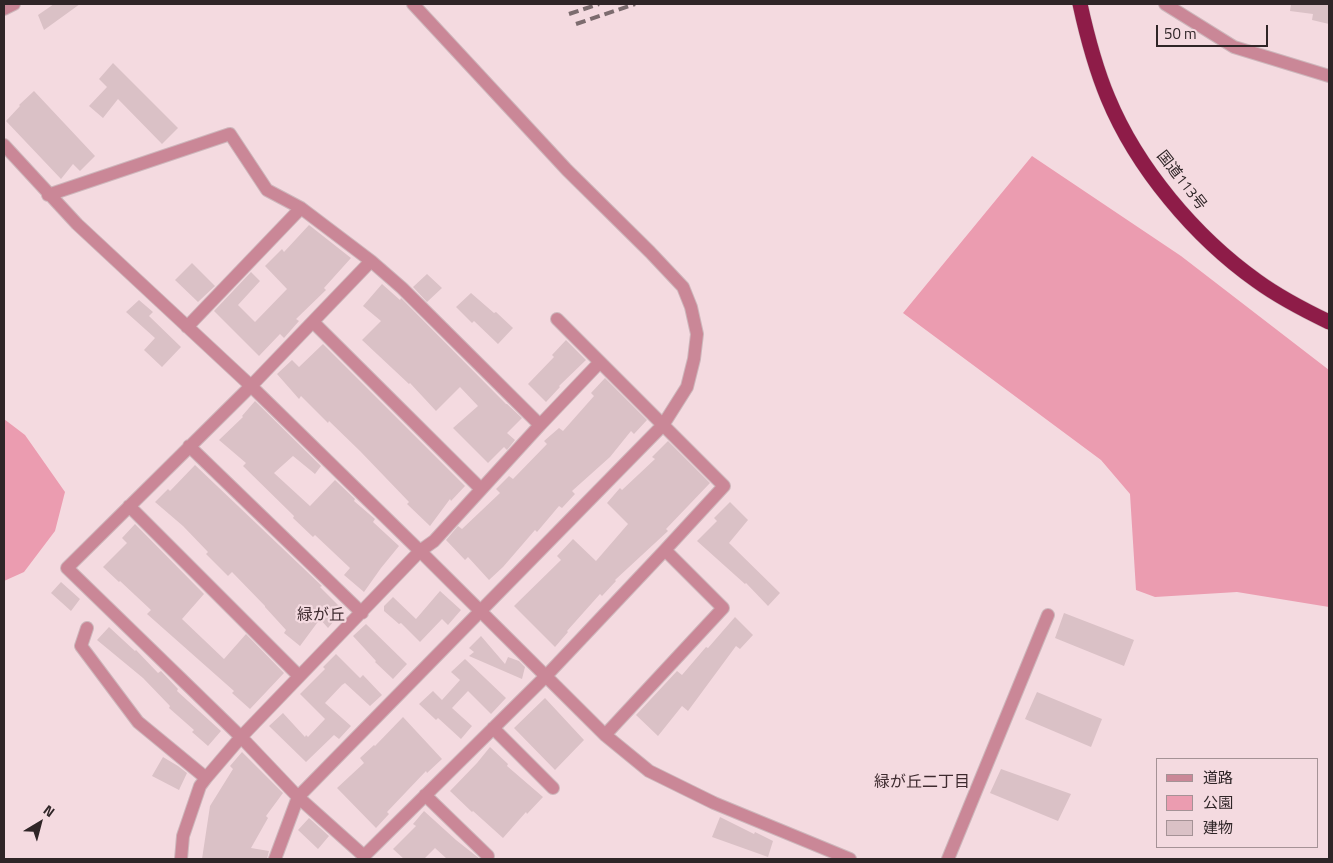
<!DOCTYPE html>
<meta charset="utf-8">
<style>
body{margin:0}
#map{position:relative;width:1333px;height:863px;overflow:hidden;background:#f4dae0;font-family:"Titillium Web","Noto Sans JP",sans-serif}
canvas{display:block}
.frame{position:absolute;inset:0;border:5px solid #2f2527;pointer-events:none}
.legend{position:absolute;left:1156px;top:758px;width:162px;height:90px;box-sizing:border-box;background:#f4dae0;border:1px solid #a59296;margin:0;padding:6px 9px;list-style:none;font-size:15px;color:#2f2527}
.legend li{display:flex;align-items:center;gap:10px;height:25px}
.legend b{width:25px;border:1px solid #a59296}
.north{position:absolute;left:15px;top:798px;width:50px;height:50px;-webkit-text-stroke:4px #f4dae0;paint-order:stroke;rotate:37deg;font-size:14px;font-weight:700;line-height:20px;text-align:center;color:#2f2527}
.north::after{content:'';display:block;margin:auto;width:18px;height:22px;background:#2f2527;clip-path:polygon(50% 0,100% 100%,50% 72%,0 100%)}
.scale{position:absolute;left:1156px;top:25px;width:112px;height:22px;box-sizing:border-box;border:2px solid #2f2527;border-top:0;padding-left:6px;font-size:15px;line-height:18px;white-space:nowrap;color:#2f2527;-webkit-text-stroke:4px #f4dae0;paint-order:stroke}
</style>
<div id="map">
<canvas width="1333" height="863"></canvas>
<div class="frame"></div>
<ul class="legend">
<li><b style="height:6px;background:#ca8797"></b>道路</li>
<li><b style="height:14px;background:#eb9cb0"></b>公園</li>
<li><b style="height:14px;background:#dac1c6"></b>建物</li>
</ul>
<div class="north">N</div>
<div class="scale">50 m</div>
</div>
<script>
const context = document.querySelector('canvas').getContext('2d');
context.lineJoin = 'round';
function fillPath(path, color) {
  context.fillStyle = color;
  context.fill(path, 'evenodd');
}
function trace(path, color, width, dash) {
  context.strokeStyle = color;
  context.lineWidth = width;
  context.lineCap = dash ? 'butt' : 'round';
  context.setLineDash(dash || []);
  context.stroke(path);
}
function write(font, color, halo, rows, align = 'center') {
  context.font = font + ' "Titillium Web","Noto Sans JP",sans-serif';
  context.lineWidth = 4.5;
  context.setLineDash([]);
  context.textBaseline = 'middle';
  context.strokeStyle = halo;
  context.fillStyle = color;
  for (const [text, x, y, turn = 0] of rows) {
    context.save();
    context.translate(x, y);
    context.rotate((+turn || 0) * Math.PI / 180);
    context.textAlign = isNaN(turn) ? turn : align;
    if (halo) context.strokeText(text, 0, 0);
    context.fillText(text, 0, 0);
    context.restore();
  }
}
fillPath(new Path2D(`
 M1032,156L1181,256L1329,370V607L1237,592L1155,597L1136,590L1130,494L1101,460L903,313Z
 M4,419L25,435L65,492L55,531L24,572L4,581Z`), '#eb9cb0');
fillPath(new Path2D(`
 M54,4H80L44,30L38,15Z
 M1291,4H1329V24L1312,20L1313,14L1290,11Z
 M113,63L178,128L162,144L118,99L103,118L89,106L107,87L99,79Z
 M34,91L95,156L80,171L73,164L61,179L6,121L20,106L19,105Z
 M309,225L351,258L324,288L326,290L296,319L299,321L284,338L280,334L259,356L214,311L251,272L260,281L238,305L255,322L287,289L265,266L282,249L284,252Z
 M192,263L215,286L198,302L175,280Z
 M427,274L442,288L427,302L413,287Z
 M382,284L400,300L401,298L506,404H507L522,418L507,433L515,440L507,450L504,447L488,463L453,428L478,406L460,387L436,411L410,383L409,384L362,340L381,321L363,306Z
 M471,293L494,313L496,312L513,328L498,344L474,321L472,323L456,307Z
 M139,300L153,312L149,316L181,347L162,367L144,350L155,338L126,312Z
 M566,340L586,360L559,386L560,387L546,402L528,384L554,357L552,355Z
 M323,344L465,486L451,501L450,499L430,526L407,504L409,502L360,451L329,421L328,423L301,396L299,399L277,374L292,360L299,367Z
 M605,378L647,420L634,434L631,431L610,457L572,491L575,494L562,508L559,506L537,532L535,530L503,567L489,580L468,557L465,560L446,540L458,526L462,529L500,493L496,489L509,476L513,479L547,444L544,441L559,428L563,431L594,396L591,393Z
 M255,401L321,466L315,474L293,456L274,473L310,506L335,480L355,499L354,501L375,519L373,522L399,546L381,568L364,592L344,575L350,568L315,535L313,537L293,518L294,516L243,466L246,463L219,440L243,417L242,416Z
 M668,441L710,483L666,529L668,531L615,580L616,581L602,596L600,594L567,631L568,632L555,647L514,606L561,560L557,556L573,539L596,561L628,524L607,503L620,488L622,490L655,459L652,457Z
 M195,465L322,586L320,587L343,610L328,628L320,619L300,646L284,633L286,630L265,607V606L232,572L228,576L206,554L208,552L183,526L155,502L168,489L170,491Z
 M730,502L748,520L729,543L780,593L768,606L746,583L745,584L697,541L717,521L714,518Z
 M135,524L204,594L182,619L224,659L246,634L284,673L250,709L232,693L234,691L147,614L151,610L120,581L119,582L103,567L127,543L122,538Z
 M61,582L80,599L71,611L51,593Z
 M440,591L461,610L448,625L442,619L420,642L401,623L399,624L384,611V606L393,597L416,619Z
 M1064,613L1134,640L1124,666L1055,638Z
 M735,617L753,635L740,649L736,646L688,711L682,706L658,736L636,715L677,671L682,675L706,647L708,648Z
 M366,624L407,664L393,679L375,662L376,661L353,636Z
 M109,627L135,651L136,650L158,673L161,671L178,689L177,691L221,731L208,746L192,732L194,730L169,708L170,706L143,678L97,640Z
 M481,636L505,664L508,657L519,661L525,667L522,679L469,656L474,652L469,648Z
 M336,654L360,678L363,675L382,695L370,706L345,683L342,685L325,703L351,726L339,739L334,735L306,762L269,726L283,713L305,737L306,735L308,737L325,719L300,694L325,669L323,667Z
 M465,659L506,698L491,714L468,691L452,708L472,726L461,739L438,718L436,720L419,704L433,691L442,700L460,680L451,672Z
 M1037,692L1102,719L1091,747L1025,719Z
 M545,698L584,740L555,770L514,728Z
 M403,717L442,759L427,773L426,771L387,812L389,814L376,828L337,788L364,763L360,758L374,745L375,746Z
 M490,747L508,764L507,766L543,797L527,814L526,812L503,838L473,811L472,812L450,791L477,763Z
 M242,752L283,793L266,816L268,818L251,848L269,851L267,859H202L210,806L233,769L230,766Z
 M163,757L178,766L187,773L179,790L152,776Z
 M1001,769L1071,794L1058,821L990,793Z
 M424,811L456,840L480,859H447L435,848L424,859H404L393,849L416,826L413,824Z
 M720,817L754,834L755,832L773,841L768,857L712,837Z
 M309,818L329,836L318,849L298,830Z`), '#dac1c6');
const minor = new Path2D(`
 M1165,4L1234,47L1329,76
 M4,9L14,4
 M4,145L77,224L251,386L420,551L605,735L649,771L714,803L850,859
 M48,195L230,134L267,190L301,208L371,261L402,288L540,425L434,541L420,551L241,737L206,778L200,786L183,836L181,859
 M371,261L251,386L67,568L241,737L298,797L364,856L546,676L665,550
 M557,319L724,486L665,550L723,608L605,735
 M313,322L481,489
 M187,327L301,208
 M540,425L600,362
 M189,446L362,613
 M129,506L299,676
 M87,628L81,646L138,722L206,778
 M493,728L553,788
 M425,795L488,856
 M275,859L298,797L663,425L687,387L694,359L697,334L691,307L683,287L650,252L567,170L413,4
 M948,859L1048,615`);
const highway = new Path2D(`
 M1080,4C1087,36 1095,67 1108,98C1137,168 1195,237 1257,281C1279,297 1304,310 1329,322`);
trace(minor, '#cdb6bb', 14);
trace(highway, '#cdb6bb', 16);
trace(minor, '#ca8797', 12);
trace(highway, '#8e1c48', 15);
trace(new Path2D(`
 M569,14L599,4
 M576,24L635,4`), '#7c6c6f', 4, [10, 5]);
write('15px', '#2f2527', '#f4dae0', [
 ["国道113号",1181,181,52]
]);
write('16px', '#3e2b2f', '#f4dae0', [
 ["緑が丘",321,616],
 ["緑が丘二丁目",922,783]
]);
</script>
